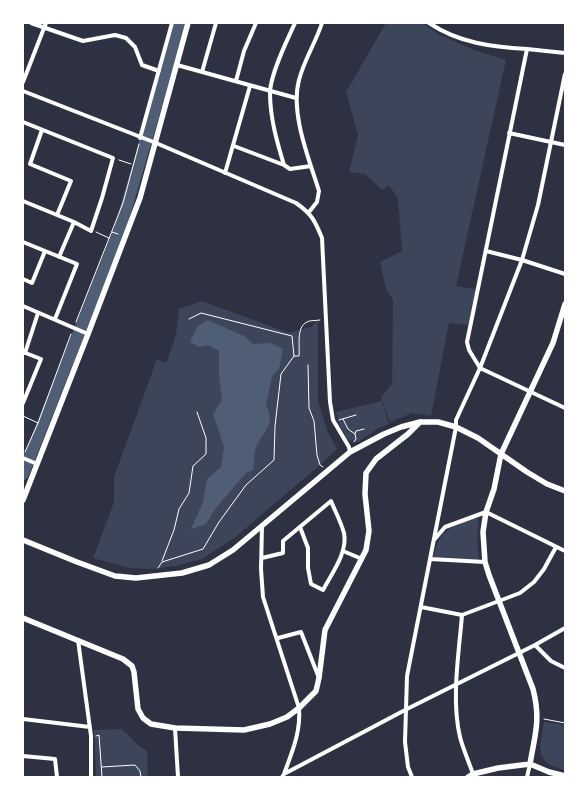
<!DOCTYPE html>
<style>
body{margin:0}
#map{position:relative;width:588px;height:800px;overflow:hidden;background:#2d3142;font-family:"Varela Round",sans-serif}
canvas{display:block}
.frame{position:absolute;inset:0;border:24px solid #fff;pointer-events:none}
</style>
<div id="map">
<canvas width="588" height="800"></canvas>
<div class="frame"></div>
</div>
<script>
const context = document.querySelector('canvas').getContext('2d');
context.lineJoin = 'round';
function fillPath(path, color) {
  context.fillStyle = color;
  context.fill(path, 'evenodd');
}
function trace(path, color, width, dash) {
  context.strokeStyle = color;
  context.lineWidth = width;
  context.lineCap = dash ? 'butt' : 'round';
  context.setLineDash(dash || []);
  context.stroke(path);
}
fillPath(new Path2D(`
 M386,23H422L440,35L474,50L506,60L456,286L476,289L468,325L449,323L431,416L412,413L390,422L381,397L392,384L393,300L386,289L380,262L402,251L398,199L389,185L382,190L365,174L349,172L358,135L346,92Z
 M202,301L289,333L311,327L318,320V401L327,430L337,449L320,465L234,538L202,559L176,566L153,569L129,568L93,558L114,502V477L157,359L166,363L176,335L179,309Z
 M382,401L389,424L377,429L358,442L348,440L339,424L336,412Z
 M476,518L479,521L477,536L479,560L437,558L434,556C439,528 453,526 476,518Z
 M544,722L565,725V770C533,763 540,748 544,722Z
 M122,729L139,746L147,751L148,777H96L94,730Z`), '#3c4559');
fillPath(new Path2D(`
 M208,320L244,336L253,344L271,343L283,349L279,369L272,376L266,405C276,424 265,429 257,445C254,451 254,462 253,470L246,473L216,508L206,524L191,529L203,502L207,479L221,467L224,447L213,414L222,400L219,374V351L208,345L199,347L190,342L198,326Z`), '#4f5d75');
trace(new Path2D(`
 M23,474L120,229L180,23`), '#4f5d75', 12);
trace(new Path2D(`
 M119,160L131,164
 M96,232L109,238
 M112,232L118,234
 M76,322L123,203L139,144
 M294,356H299C300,346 296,327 307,322C310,320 315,321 320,320
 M308,365L309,408L314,421L317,455L320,465L323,467
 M23,416L38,423
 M343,419L348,429L355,434L356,431L364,429
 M339,420L356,415
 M354,442L356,439L355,434
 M25,452L38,423L71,334
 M162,561L174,530L179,509L189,493L193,466L206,454V438L197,412
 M158,568L162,562L203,549L219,522L246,485L274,460L275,426L281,374L294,356L292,336L201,313L189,319
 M544,719L565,723
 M96,736L99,735L102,777
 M102,767L135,765L140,771L141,777`), '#fff', 1);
trace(new Path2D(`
 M31,23L83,41L115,35L126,38L135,47L142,65L159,71
 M429,23C459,43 492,47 527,49
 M565,53L527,49L467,342L469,350L480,368L565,408
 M177,65L296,98
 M202,72L216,23
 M236,81L244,51L256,23
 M23,82L46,23
 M23,91L156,143L296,203C312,214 315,221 322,238L330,402L333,420L349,447L350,452
 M23,122L113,158L102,198L91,231L74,222L23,201
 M42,130L30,164L71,181L57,215
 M509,133L565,145
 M140,138L172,23
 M234,146L284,165C277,142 270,118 270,93C270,75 287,40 295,23
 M284,165L290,169L311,166
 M225,173L250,86
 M309,212L317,202L319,191C309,159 290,113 299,80C304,60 316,42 322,23
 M23,242L77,264L55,319
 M486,251L522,260L565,274
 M59,257L74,222
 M23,279L32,283L45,251
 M23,306L88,334
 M23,352L41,359L23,403
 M25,353L38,313
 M23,458L37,464
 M262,526L261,569L263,597L299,708C301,732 292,752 284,774L282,777
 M434,540L445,527L486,512L565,551
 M343,551L362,559
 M262,558L283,553V541L331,501C335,511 341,522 344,533C348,552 332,573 323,590L311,584L308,568V548L300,527
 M430,559L485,562
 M421,607L462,615L520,593L534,582L544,569L556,547
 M462,615C459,653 451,699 460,737C463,749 469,762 473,774
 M278,638L301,632L319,678
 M78,640L91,736V777
 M535,645L551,661L565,668
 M23,719L90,727
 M175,728L178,777
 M23,756L55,759L57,777
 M284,774L407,709L535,645L565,628
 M412,777L408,767L405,742L407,676L456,427V420L480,368L522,260L538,205L565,74
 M527,777L530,764`), '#fff', 4);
trace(new Path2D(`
 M23,500L88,334L140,198L188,23
 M23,540L77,562L115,576L136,578L182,573L209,565L233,550L350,452L384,434L401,427L420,422H438L456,427L478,438L527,472L547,484L565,491
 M23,618L123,659L132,666L134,672L138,709L143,718L151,724L175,728L244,730L270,724L287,717L299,708L316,691L319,678L325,630L366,550L369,531L365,494L366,473L376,459L408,434L420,422
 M530,764C535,734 541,720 533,689L489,575L485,562L483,532L486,512L494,489L501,454L553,343L565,304
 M468,777L473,774L498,768L530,764L549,772L565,776`), '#fff', 5.5);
</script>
